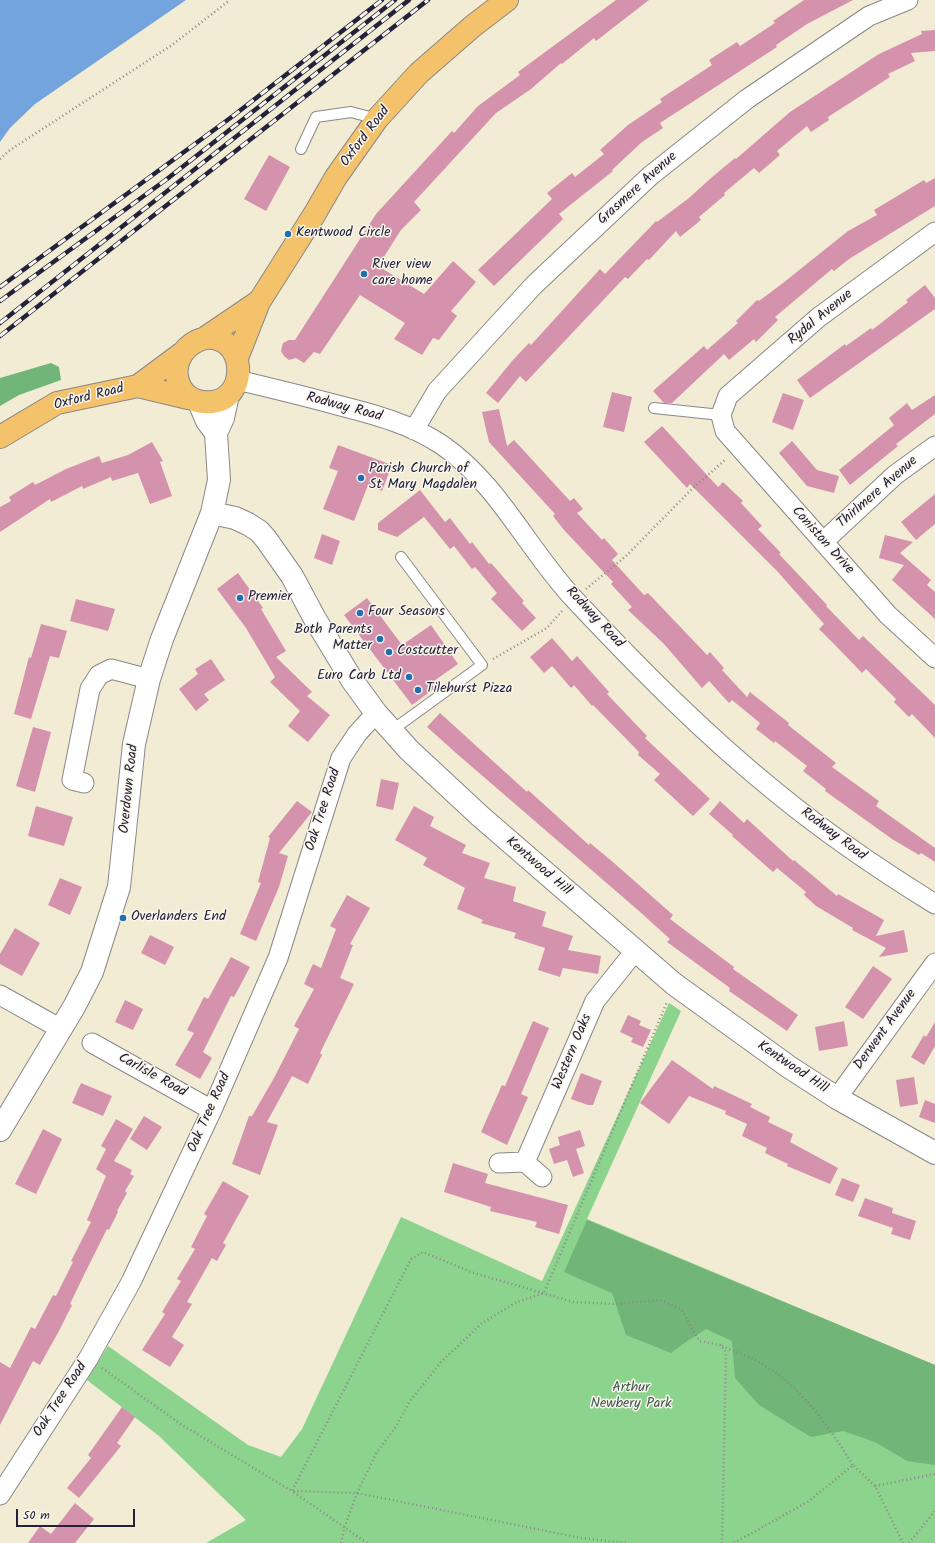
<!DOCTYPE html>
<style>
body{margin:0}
#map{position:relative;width:935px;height:1543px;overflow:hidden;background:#f2ecd4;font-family:Kalam,sans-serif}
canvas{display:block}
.scale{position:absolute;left:16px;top:1509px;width:119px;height:18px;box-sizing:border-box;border:2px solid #22223b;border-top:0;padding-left:5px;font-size:12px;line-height:14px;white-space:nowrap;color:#22223b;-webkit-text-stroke:3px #fbf7ec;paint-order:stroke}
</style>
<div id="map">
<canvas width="935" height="1543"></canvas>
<div class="scale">50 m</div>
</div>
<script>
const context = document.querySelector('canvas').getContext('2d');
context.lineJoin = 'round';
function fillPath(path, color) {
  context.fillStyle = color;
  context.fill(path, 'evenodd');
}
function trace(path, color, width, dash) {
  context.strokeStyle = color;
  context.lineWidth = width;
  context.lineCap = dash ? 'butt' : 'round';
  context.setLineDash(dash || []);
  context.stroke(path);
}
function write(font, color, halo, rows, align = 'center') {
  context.font = font + ' Kalam,sans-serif';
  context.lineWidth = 3;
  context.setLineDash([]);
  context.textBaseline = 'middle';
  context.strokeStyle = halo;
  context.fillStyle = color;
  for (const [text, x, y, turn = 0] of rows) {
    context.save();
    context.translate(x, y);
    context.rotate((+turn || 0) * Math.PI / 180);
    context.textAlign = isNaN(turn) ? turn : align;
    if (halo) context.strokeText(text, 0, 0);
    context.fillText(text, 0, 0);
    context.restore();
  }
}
fillPath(new Path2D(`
 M669,1003L681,1011L587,1219L935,1365V1543H206L246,1520L159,1436L87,1380L108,1346L248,1445L281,1457L302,1429L401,1217L542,1281Z`), '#8cd38d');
fillPath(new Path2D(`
 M51,363L59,367L61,380L19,395L0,406V378Z
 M587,1220L935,1365V1465L907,1461L875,1442L843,1431L811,1437L796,1428L759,1405L735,1378L732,1341L706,1329L683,1344L671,1353L626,1335L612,1293L564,1272Z`), '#71b578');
fillPath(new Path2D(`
 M0,0H186L35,104L10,128L0,142Z`), '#74a4de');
fillPath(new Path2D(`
 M616,0H649L596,41L594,38L562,64L561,63L531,89L496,113L414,202L421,210L401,230L378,266L424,294L453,261L476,282L451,311L457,316L439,340L433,338L422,355L394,339L405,323L360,295L320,354L314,352L304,363L296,358L289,360L284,356L281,351L283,343L289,340H295L376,214L452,131L454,133L478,106L520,75L518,72Z
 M804,0H853L807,24L776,45L777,47L660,123L663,128L642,142L612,170L613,171L559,214L563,219L494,286L478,270L552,199L547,193L572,173L575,177L604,154L600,150L628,125L662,102L660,99L712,65L709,60L737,42L740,46L775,23L773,21Z
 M935,30V51L911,53L915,61L888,74L890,77L828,117L829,120L811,132L807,126L777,151L780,155L759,173L754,168L724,193L725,195L699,217L701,220L680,237L676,231L649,260L647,259L628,279L625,277L526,382L520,376L498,403L486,393L512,361L529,343L531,345L600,269L605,274L656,221L657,222L689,198L711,178L735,158L736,159L790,112L879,54L922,34L921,31Z
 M269,155L290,167L266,211L244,199Z
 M935,178V206L849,259L834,271L832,269L775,317L778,320L756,342L754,339L729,360L724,354L672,403H664L653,391L704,346L707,350L738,323L736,321L757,300L759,301L783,283L848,231L877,215L874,210L924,180L926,183Z
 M925,285L935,298V309L810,398L797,380L845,344L846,346L871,328L872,330L908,302L906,300Z
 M612,392L632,397L624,432L603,427Z
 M783,393L804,400L793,430L772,422Z
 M935,395V414L896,444L898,446L850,485L839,470L894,425L889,418L907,403L912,410Z
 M499,409L507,446L514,440L570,501L574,498L583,509L577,513L602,540L604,538L618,554L612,560L644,595L648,593L707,655L710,652L724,668L722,670L747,697L750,692L789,723L788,725L836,763L832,767L879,801L876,806L935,848V862L921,853L919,855L892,839L825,791L826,789L803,771L807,766L775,741L774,743L756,729L760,723L732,700L729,703L709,681L702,688L664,644L628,610L632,607L611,584L613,582L564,530L553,516L555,514L489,442L482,412Z
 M662,426L718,487L723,482L743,501L741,503L762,526L758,529L781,553L779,554L827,605L826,606L859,640L863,636L935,705V738L912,714L909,717L894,702L896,699L866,669L862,673L835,645L819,629L824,624L777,571L690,484L687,488L644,442Z
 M792,441L817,470L839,476L834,493L807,486L779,453Z
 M152,442L163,461L160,462L172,496L150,504L138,473L112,481L111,477L83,489L82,486L51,502L50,499L0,532V507L11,501L9,497L33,482L35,485L66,469L99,456L102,463L128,455Z
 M338,445L392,465L382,491L368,485L354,521L323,509L338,471L329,468Z
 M420,490L445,522L450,518L470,544L472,542L489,564L491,563L524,601L522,603L536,618L522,631L491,599L497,593L475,567L472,569L454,546L450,549L424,517L397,537L378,530V523Z
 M935,494V524L916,540L901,522Z
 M322,534L340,541L332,565L314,558Z
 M885,535L913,542L900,553L931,580L927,585L935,592V619L892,580L904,565L879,558Z
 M238,573L263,608L261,609L286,651L276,657L312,692L307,696L330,715L308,742L288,726L300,711L270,682L275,677L246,628L217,589Z
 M367,598L402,645L431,625L458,664L431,683L435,688L412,705L344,615Z
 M76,599L115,609L108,631L70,621Z
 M41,624L67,631L59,658L50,656L31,719L14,714L29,657L31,658Z
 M552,638L572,661L577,656L609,692L607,694L647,736L645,738L710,799L693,816L654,780L660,774L638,755L639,752L593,705L592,706L574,685L571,688L552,666L544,673L530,657Z
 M211,659L225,680L204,694L209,700L196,711L179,689L198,674L195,669Z
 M440,713L527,792L528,790L589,845L590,843L614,863L673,915L670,919L734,967L733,969L798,1015L787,1031L729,991L730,988L667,942L670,939L639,911L456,753L427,727Z
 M33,727L51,732L35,792L16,786Z
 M381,779L399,783L393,810L376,806Z
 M297,801L312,812L279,853L288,856L279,887L256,941L240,934L261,883L258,882L270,838L268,837Z
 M720,801L744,823L747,819L793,861L794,860L837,896L838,894L884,920L876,936L904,930L908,952L879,957L886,948L852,930L853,928L816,906L804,895L806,892L777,868L773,872L732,836L733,835L709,814Z
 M36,806L73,817L64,846L28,836Z
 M414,806L434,817L430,826L466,845L462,853L490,863L484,878L516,887L513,901L546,912L542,926L573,936L568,950L601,956L598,974L563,968L560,977L538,970L545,948L514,938L516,933L481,923L483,920L457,909L465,888L423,865L427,858L395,840Z
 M60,878L82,887L70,915L48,905Z
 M347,895L370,908L350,944L353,945L340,978L354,984L320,1053L322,1055L308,1084L292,1076L267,1122L278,1125L260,1175L232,1164L249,1116H252L274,1078L299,1029L294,1026L314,989L304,984L313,964L321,968L336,929L330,926Z
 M15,928L40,943L22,976L0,964V954Z
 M150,935L174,947L165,965L141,953Z
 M231,957L250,967L234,997L231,996L203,1052L212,1058L200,1079L175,1065L194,1033L187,1030L204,997L208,999Z
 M873,966L892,979L863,1019L845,1007Z
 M125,1000L143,1009L133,1030L115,1022Z
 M628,1015L641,1021L639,1025L651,1030L643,1047L631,1042L633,1038L620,1032Z
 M533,1021L549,1028L521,1094L528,1097L507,1145L481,1132L502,1085L505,1086Z
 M844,1021L848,1046L819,1051L815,1027Z
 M935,1022V1046L924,1065L911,1057L924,1035L926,1037Z
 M672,1060L713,1089L714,1086L752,1104L750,1107L770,1117L768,1122L793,1134L790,1142L838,1168L830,1184L787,1166L788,1164L765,1153L767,1148L742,1136L747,1124L725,1114L726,1111L689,1096L669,1124L640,1103Z
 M581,1073L602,1081L593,1105H588L571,1099Z
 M914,1077L918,1104L900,1107L896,1080Z
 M81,1083L112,1096L103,1116L72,1103Z
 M925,1100L935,1104V1123L919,1117Z
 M144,1116L162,1127L147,1150L130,1139Z
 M116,1119L133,1129L114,1161L132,1170L130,1174L134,1176L125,1191L127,1193L117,1211L118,1212L109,1230L107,1229L84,1275L70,1304L72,1305L59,1331L40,1365L33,1361L0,1425V1362L10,1368L31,1327L35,1329L53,1295L56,1296L73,1262L71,1261L91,1222L87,1220L106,1176L96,1169L106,1149L101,1146Z
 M43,1129L62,1139L36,1194L15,1184Z
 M580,1130L585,1146L576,1149L584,1173L573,1177L567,1160L554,1164L549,1149L560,1145L558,1137Z
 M453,1163L488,1174L485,1183L568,1205L559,1234L535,1227L537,1222L490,1211L491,1207L444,1192Z
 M842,1178L860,1185L853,1202L835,1195Z
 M223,1181L249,1196L223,1243L226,1245L217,1261L212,1258L187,1302L192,1304L172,1337L184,1345L170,1367L142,1350L165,1314L162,1312L181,1281L177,1279L195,1249L191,1247L207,1216L204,1214Z
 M865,1198L893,1208L892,1213L916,1221L910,1240L891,1234L893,1228L858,1216Z
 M122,1407L135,1417L117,1443L121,1446L79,1498L67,1488L91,1458L88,1455Z
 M75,1503L94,1519L75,1543H28L40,1526L51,1534Z`), '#d592ad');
const service = new Path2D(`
 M301,149L316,117L351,112L377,119
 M654,408L721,415
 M391,731L482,665L401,557`);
const minor = new Path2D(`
 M935,232L819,317L728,396L721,415L725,431L888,615L935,658
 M237,380C271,388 304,396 337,405C373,414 411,424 442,445C499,484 529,552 576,601C639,668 705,735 777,793C827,834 880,870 935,904
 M414,430L437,391L534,285L650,176L747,99L869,16L908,0
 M823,542L895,475L935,446
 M84,783L72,780L90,689L99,675L111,669L149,679
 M0,995L61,1029
 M92,1043L212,1110
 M837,1098L935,963
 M525,1162L595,1001L635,951
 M499,1163L525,1162L542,1177
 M0,1495L88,1359L131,1282L212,1110L278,958L341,758L357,734L376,713`);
const tertiary = new Path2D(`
 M216,433L223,418L228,395
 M212,513L235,518L248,524L259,531L266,539L292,576L315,619L352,680L376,713L409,750L480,816L674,984L789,1067L837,1098L935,1153
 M0,1130L74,1007L92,972L119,887L134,744L149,679L162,639L212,513L219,480L216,433L207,421L199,402`);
const primary = new Path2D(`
 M205,338C247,334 249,399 212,402C171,407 162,350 205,338Z
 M205,338L258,302
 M237,358L259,302L314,215L336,177L377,119L419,73L473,26L507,0
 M138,386L188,398
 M0,437L57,403L138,386L181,354`);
trace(service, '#8a8788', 12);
trace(minor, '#8a8788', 21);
trace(tertiary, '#8a8788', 24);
trace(primary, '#8a8788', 24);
trace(new Path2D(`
 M0,159L10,150L172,45L230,0
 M586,589L626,556L691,490L726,459
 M493,659L547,628L562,611
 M722,1346C735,1352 749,1356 761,1363C802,1387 829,1427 853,1465
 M102,1368L182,1425L292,1491L357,1493L581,1538L626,1543
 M875,1486L935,1474
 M341,1543L345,1526L357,1493L377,1452L395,1428L410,1401L442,1361L482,1323L517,1302L544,1293L667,1002
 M367,1543L292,1491L411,1259L423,1252L471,1272L573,1302L617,1304L660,1300L681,1309L699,1341L720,1345L726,1352L722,1543
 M734,1543L809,1501L853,1465L875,1486L903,1543
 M909,1543L935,1511`), '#8a8788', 2.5, [1, 3]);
trace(service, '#fff', 10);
trace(minor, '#fff', 19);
trace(tertiary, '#fff', 22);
trace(primary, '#f4c26a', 22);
const rail = new Path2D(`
 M0,287L233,116L382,0
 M0,301L167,179L395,0
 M0,323L409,0
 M0,336L428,0`);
trace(rail, '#22223b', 4.5);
trace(rail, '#fbf7ec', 3, [9]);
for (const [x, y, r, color] of [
 [288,234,4,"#1f6fb2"],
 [364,274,4,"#1f6fb2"],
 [361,478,4,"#1f6fb2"],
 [240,598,4,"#1f6fb2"],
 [360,613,4,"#1f6fb2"],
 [380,639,4,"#1f6fb2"],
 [389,652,4,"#1f6fb2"],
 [409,677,4,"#1f6fb2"],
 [418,690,4,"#1f6fb2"],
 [123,918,4,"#1f6fb2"]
]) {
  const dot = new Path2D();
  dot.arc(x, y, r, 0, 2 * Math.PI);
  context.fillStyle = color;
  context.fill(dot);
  trace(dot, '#fbf7ec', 1.5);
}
write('14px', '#22223b', '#fbf7ec', [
 ["Oxford Road",366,137,-53],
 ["Grasmere Avenue",638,189,-42],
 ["Rydal Avenue",821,318,-39],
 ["Oxford Road",89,398,-14],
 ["Rodway Road",344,408,15],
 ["Thirlmere Avenue",878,493,-41],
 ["Coniston Drive",822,541,48],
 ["Rodway Road",594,618,47],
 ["Overdown Road",130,789,-84],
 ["Oak Tree Road",324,810,-72],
 ["Rodway Road",833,835,37],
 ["Kentwood Hill",538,867,41],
 ["Derwent Avenue",886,1030,-54],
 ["Western Oaks",573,1052,-67],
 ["Kentwood Hill",792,1068,34],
 ["Carlisle Road",152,1076,29],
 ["Oak Tree Road",210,1113,-66],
 ["Oak Tree Road",61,1400,-57]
]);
write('14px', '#22223b', '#fbf7ec', [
 ["Kentwood Circle",296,234],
 ["River view",372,266],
 ["care home",372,282],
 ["Parish Church of",369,470],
 ["St Mary Magdalen",369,486],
 ["Premier",248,598],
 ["Four Seasons",368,613],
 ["Both Parents",372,631,"right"],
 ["Matter",372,647,"right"],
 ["Costcutter",397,652],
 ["Euro Carb Ltd",401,677,"right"],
 ["Tilehurst Pizza",426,690],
 ["Overlanders End",131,918]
], 'left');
write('14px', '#425754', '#fbf7ec', [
 ["Arthur",631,1389],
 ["Newbery Park",631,1405]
]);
</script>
